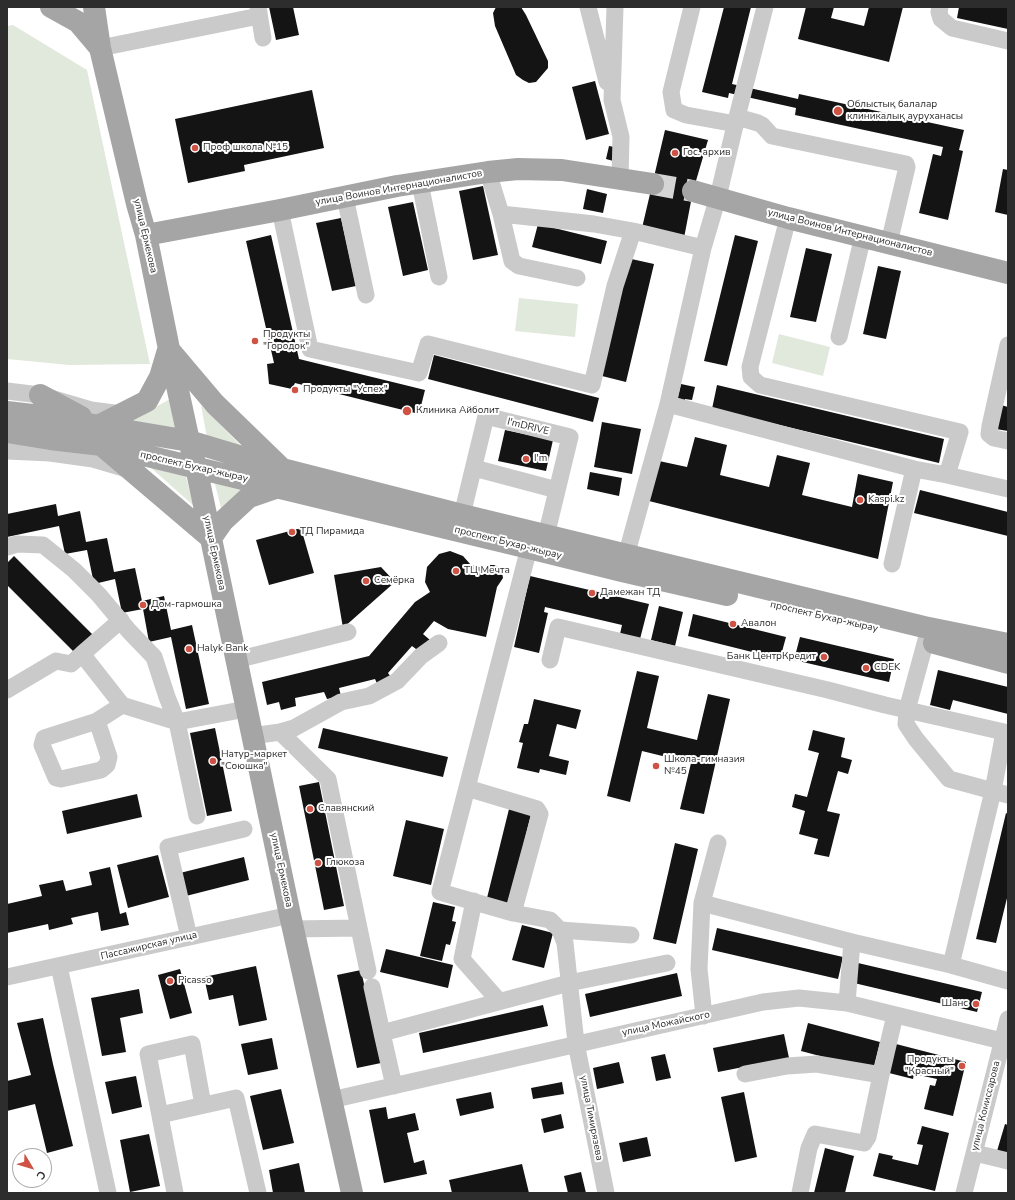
<!DOCTYPE html>
<meta charset="utf-8">
<style>
body{margin:0}
#map{position:relative;width:1015px;height:1200px;overflow:hidden;background:#fff;font-family:"Nunito Sans",sans-serif}
canvas{display:block}
.frame{position:absolute;inset:0;border:8px solid #2d2d2d;pointer-events:none}
.north{position:absolute;left:12px;top:1148px;width:40px;height:40px;box-sizing:border-box;background:#fff;border:1px solid #ababab;border-radius:50%;rotate:128deg;font-size:11px;font-weight:700;line-height:16px;text-align:center;color:#2d2d2d}
.north::after{content:'';display:block;margin:auto;width:14px;height:18px;background:#cf5345;clip-path:polygon(50% 0,100% 100%,50% 72%,0 100%)}
</style>
<div id="map">
<canvas width="1015" height="1200"></canvas>
<div class="frame"></div>
<div class="north">С</div>
</div>
<script>
const context = document.querySelector('canvas').getContext('2d');
context.lineJoin = 'round';
function fillPath(path, color) {
  context.fillStyle = color;
  context.fill(path, 'evenodd');
}
function trace(path, color, width, dash) {
  context.strokeStyle = color;
  context.lineWidth = width;
  context.lineCap = dash ? 'butt' : 'round';
  context.setLineDash(dash || []);
  context.stroke(path);
}
function write(font, color, halo, rows, align = 'center') {
  context.font = font + ' "Nunito Sans",sans-serif';
  context.lineWidth = 4;
  context.setLineDash([]);
  context.textBaseline = 'middle';
  context.strokeStyle = halo;
  context.fillStyle = color;
  for (const [text, x, y, turn = 0] of rows) {
    context.save();
    context.translate(x, y);
    context.rotate((+turn || 0) * Math.PI / 180);
    context.textAlign = isNaN(turn) ? turn : align;
    if (halo) context.strokeText(text, 0, 0);
    context.fillText(text, 0, 0);
    context.restore();
  }
}
fillPath(new Path2D(`
 M13,25L87,70L150,364L69,365L7,359V26Z
 M519,298L578,304L575,337L515,331Z
 M779,334L830,347L823,376L772,363Z
 M170,399L178,431L129,422Z
 M201,405L241,446L207,438Z
 M150,467L185,474L194,506Z
 M214,480L251,490L222,512Z`), '#e1e9dd');
fillPath(new Path2D(`
 M269,7H293L299,35L276,40Z
 M496,7H521L526,15L548,61V68L536,82L529,83L523,80L516,75L495,26L493,13Z
 M724,7H751L732,84L798,99L799,94L964,130L959,150L963,151L948,220L919,213L933,154L941,156L943,147L795,115L796,108L729,93L728,98L702,92Z
 M806,7H834L831,18L864,26L869,7H903L889,62L798,39Z
 M959,7H1008V29L957,18Z
 M595,81L609,134L586,140L572,87Z
 M312,90L324,148L244,165L245,171L188,183L175,119Z
 M665,130L708,140L693,191L684,238L642,228Z
 M609,146L620,148L617,162L606,159Z
 M1003,169L1008,170V215L995,212Z
 M483,186L498,255L473,260L459,191Z
 M587,189L607,194L603,213L583,209Z
 M413,202L428,270L403,276L388,207Z
 M341,218L356,286L332,291L316,223Z
 M538,224L607,241L601,264L532,247Z
 M271,235L299,359L425,390L419,414L295,383L292,389L269,384L267,364L274,363L246,241Z
 M735,235L758,241L727,366L704,361Z
 M806,248L832,254L816,322L790,317Z
 M627,258L654,264L626,382L598,375Z
 M878,266L901,271L886,339L863,334Z
 M434,355L599,398L593,422L428,379Z
 M681,384L695,387L692,400L685,399L684,406L676,405Z
 M717,385L944,439L939,463L712,409Z
 M1001,405L1008,407V431L996,429Z
 M602,422L641,429L632,474L594,467Z
 M505,430L553,440L546,471L498,461Z
 M695,437L727,445L720,475L769,487L777,455L810,463L802,495L852,507L858,474L893,482L878,559L649,501L659,461L687,467Z
 M590,472L622,478L619,496L587,489Z
 M920,490L1008,512V536L914,513Z
 M56,504L58,516L80,511L86,542L107,538L114,572L135,568L142,601L164,596L171,630L192,625L209,704L186,709L171,637L149,642L143,609L122,613L115,579L94,584L87,550L65,554L59,526L7,537V514Z
 M301,528L314,573L269,585L256,540Z
 M450,551L463,556L471,565L484,568L488,565H494L500,568L502,572L503,578L497,587L486,637L448,629L434,621L423,634L430,640L420,652L412,646L388,673L393,680L379,688L375,679L339,688L341,696L327,699L324,692L295,698L296,706L281,710L279,702L267,705L262,682L369,656L415,602L430,592L425,582L427,567L439,554Z
 M14,556L93,635L75,653L7,585V563Z
 M381,567L395,582L343,628L334,575Z
 M530,576L649,604L640,639L620,634L622,625L545,607L544,612L548,613L539,653L514,647Z
 M659,606L683,612L675,646L651,640Z
 M693,614L786,637L780,659L688,636Z
 M800,637L894,659L889,682L794,660Z
 M938,670L1008,687V714L953,700L950,710L930,705Z
 M637,671L659,676L647,728L697,740L708,694L730,699L704,814L680,809L691,763L642,751L630,802L607,796Z
 M534,699L581,710L576,729L557,724L549,756L569,761L566,775L540,769L539,773L517,768L523,743L519,742L524,724H528Z
 M215,728L232,811L207,816L190,733Z
 M323,728L448,757L443,777L318,748Z
 M813,730L845,738L841,757L852,760L848,774L838,771L827,811L840,814L829,857L814,854L818,839L799,834L805,811L792,807L795,794L807,797L819,753L808,750Z
 M319,782L344,906L324,910L299,786Z
 M137,794L142,817L67,834L62,811Z
 M509,809L531,814L508,908L486,902Z
 M1006,813L1008,814V894L996,943L976,939Z
 M406,820L444,829L431,885L393,876Z
 M675,843L698,849L676,944L653,939Z
 M158,855L169,897L128,908L117,865Z
 M244,857L249,880L186,896L180,873Z
 M110,867L120,914L126,912L129,925L101,931L98,912L71,918L73,924L49,930L48,924L7,933V904L42,896L39,885L63,880L66,891L92,885L89,872Z
 M433,902L455,907L452,921L456,922L450,945L446,944L442,961L420,956Z
 M522,925L553,933L544,968L512,960Z
 M717,928L843,957L838,979L712,950Z
 M386,949L453,965L448,988L380,972Z
 M858,963L982,992L977,1012L854,983Z
 M256,966L267,1020L239,1026L233,995L209,1000L204,977Z
 M180,969L192,1013L170,1019L158,975Z
 M361,970L381,1063L357,1068L337,975Z
 M677,973L682,996L590,1017L585,994Z
 M139,989L143,1013L120,1018L126,1052L102,1056L91,998Z
 M543,1005L548,1026L423,1053L419,1033Z
 M43,1018L53,1064L73,1146L47,1153L35,1104L7,1111V1081L31,1075L17,1023Z
 M808,1023L880,1042L873,1070L801,1051Z
 M784,1034L789,1058L718,1072L713,1048Z
 M272,1038L278,1069L248,1075L241,1044Z
 M896,1044L966,1062L953,1116L924,1109L930,1085L935,1086L937,1079L914,1074L913,1079L889,1073Z
 M665,1054L671,1078L656,1081L651,1057Z
 M619,1062L624,1083L597,1089L593,1068Z
 M136,1076L142,1107L112,1114L105,1082Z
 M562,1082L564,1094L533,1099L531,1088Z
 M281,1089L294,1143L263,1150L250,1096Z
 M491,1092L494,1108L460,1116L456,1099Z
 M744,1092L757,1157L735,1162L721,1097Z
 M386,1107L388,1119L415,1113L419,1130L407,1133L414,1163L424,1160L427,1174L384,1183L369,1110Z
 M561,1114L564,1128L544,1133L541,1119Z
 M1005,1124L1008,1125V1154L997,1151Z
 M922,1126L949,1133L935,1191L873,1176L879,1153L893,1156L892,1159L918,1165L923,1145L917,1144Z
 M149,1134L160,1186L130,1192L120,1140Z
 M647,1137L651,1156L623,1162L619,1143Z
 M825,1148L854,1156L845,1193H814Z
 M299,1163L305,1193H273L269,1170Z
 M522,1164L529,1193H452L449,1180Z
 M581,1172L586,1193H568L564,1176Z`), '#141414');
trace(new Path2D(`
 M653,184L693,191`), '#d5d5d5', 22, [22, 11]);
trace(new Path2D(`
 M258,7L263,38
 M588,7L607,82
 M615,7L612,100L621,137L620,179
 M692,7L671,92L674,110L686,115L736,124
 M765,7L737,117L758,123L762,125L772,136L906,164L907,167L889,243
 M940,7L939,12L941,19L952,28L1008,41
 M100,48L259,16
 M488,172L501,214
 M420,183L439,277
 M345,197L366,295
 M280,210L310,349L419,373L428,344L592,385L615,286L633,231L703,248
 M788,218L750,367L751,377L760,385L960,432L947,475L1008,489
 M577,278L519,266L512,261L501,214L594,224L633,231
 M839,337L863,236
 M1008,345L990,426L989,434L994,438L1008,441
 M7,391L40,395L91,410L122,414
 M668,404L914,469L892,564
 M7,451L50,453L93,459L127,469
 M474,468L557,490
 M914,469L947,475
 M462,515L486,416L570,437L546,536
 M7,547L17,544L43,545L74,570L99,595L129,631L154,657L167,697L177,722L246,709
 M529,548L440,892L513,913L550,920L560,930L565,943L576,1043L606,1193
 M626,556L668,404L703,248L718,197L737,117
 M121,620L82,654L122,705L177,722L197,816
 M926,640L907,710L906,724L916,739L949,779L993,791L951,965L1008,981
 M236,660L348,632
 M550,660L558,627L828,690L885,705L1004,732L993,791L1008,795
 M7,690L56,661L71,664L82,654
 M97,721L109,757L107,765L101,770L61,779L56,778L42,745L44,738L97,721L122,705
 M280,732L328,779L359,928L293,929
 M252,736L280,732L294,728L341,702L369,696L397,681L421,656L439,643
 M467,788L537,809L540,814L513,913
 M474,901L462,959L499,1001
 M702,903L852,942L847,1003
 M359,928L368,971
 M560,930L631,935
 M189,937L168,847L244,829
 M852,942L951,965
 M59,966L108,1193
 M7,977L290,915
 M372,987L382,1033
 M704,1016L699,969L702,903L718,843
 M745,1074L787,1066L817,1064L881,1075L895,1015
 M394,1086L382,1033L569,983L667,963
 M331,1100L763,1002L799,998L847,1003L1002,1041
 M160,1115L236,1098L258,1193
 M975,1153L1008,1161
 M175,1193L148,1054L192,1044L203,1105
 M800,1193L809,1148L815,1134L864,1143L868,1137L881,1075
 M964,1193L1008,1019`), '#cacaca', 17);
trace(new Path2D(`
 M51,7L78,22L100,48
 M94,7L100,48L137,204L146,235L169,349L189,441L196,467L290,915L352,1193
 M693,191L788,218L1008,273
 M146,235L280,210L397,186L488,172L518,169L562,170L653,184
 M171,352L215,404L279,466
 M40,395L81,417
 M7,412L41,416L189,441L282,469L462,515L924,627L1008,644
 M98,426L147,401L160,377L168,350
 M7,432L50,439L102,445L529,548L622,571L727,595
 M104,447L211,538
 M211,538L223,521L249,497L278,487
 M934,643L1008,663`), '#a5a5a5', 22);
for (const [x, y, r, color] of [
 [838,111,5,"#cf5345"],
 [195,148,4,"#cf5345"],
 [675,153,4,"#cf5345"],
 [255,341,4,"#cf5345"],
 [295,390,4,"#cf5345"],
 [407,411,5,"#cf5345"],
 [526,459,4,"#cf5345"],
 [860,500,4,"#cf5345"],
 [292,532,4,"#cf5345"],
 [456,571,4,"#cf5345"],
 [366,581,4,"#cf5345"],
 [592,593,4,"#cf5345"],
 [143,605,4,"#cf5345"],
 [733,624,4,"#cf5345"],
 [189,649,4,"#cf5345"],
 [824,657,4,"#cf5345"],
 [866,668,4,"#cf5345"],
 [213,761,4,"#cf5345"],
 [656,766,4,"#cf5345"],
 [310,809,4,"#cf5345"],
 [318,863,4,"#cf5345"],
 [170,981,4,"#cf5345"],
 [976,1004,4,"#cf5345"],
 [962,1066,4,"#cf5345"]
]) {
  const dot = new Path2D();
  dot.arc(x, y, r, 0, 2 * Math.PI);
  context.fillStyle = color;
  context.fill(dot);
  trace(dot, '#fff', 1.5);
}
write('10px', '#2d2d2d', '#fff', [
 ["Облыстық балалар",847,105],
 ["клиникалық ауруханасы",847,117],
 ["Проф школа №15",203,148],
 ["Гос. архив",683,153],
 ["Продукты",263,335],
 ["\"Городок\"",263,347],
 ["Продукты \"Успех\"",303,390],
 ["Клиника Айболит",416,411],
 ["I'm",534,459],
 ["Kaspi.kz",868,500],
 ["ТД Пирамида",300,532],
 ["ТЦ Мечта",464,571],
 ["Семёрка",374,581],
 ["Дамежан ТД",600,593],
 ["Дом-гармошка",151,605],
 ["Авалон",741,624],
 ["Halyk Bank",197,649],
 ["Банк ЦентрКредит",816,657,"right"],
 ["CDEK",874,668],
 ["Натур-маркет",221,755],
 ["\"Союшка\"",221,767],
 ["Школа-гимназия",664,760],
 ["№45",664,772],
 ["Славянский",318,809],
 ["Глюкоза",326,863],
 ["Picasso",178,981],
 ["Шанс",968,1004,"right"],
 ["Продукты",954,1060,"right"],
 ["\"Красный\"",954,1072,"right"]
], 'left');
write('10px', '#2d2d2d', '#fff', [
 ["улица Воинов Интернационалистов",399,188,-10],
 ["улица Воинов Интернационалистов",850,233,14],
 ["улица Ермекова",145,236,77],
 ["I'mDRIVE",528,427,14],
 ["проспект Бухар-жырау",194,467,13],
 ["проспект Бухар-жырау",508,543,14],
 ["улица Ермекова",214,553,78],
 ["проспект Бухар-жырау",824,617,13],
 ["улица Ермекова",281,870,78],
 ["Пассажирская улица",149,946,-13],
 ["улица Можайского",666,1024,-12],
 ["улица Комиссарова",986,1106,-76],
 ["улица Тимирязева",591,1118,79]
]);
</script>
